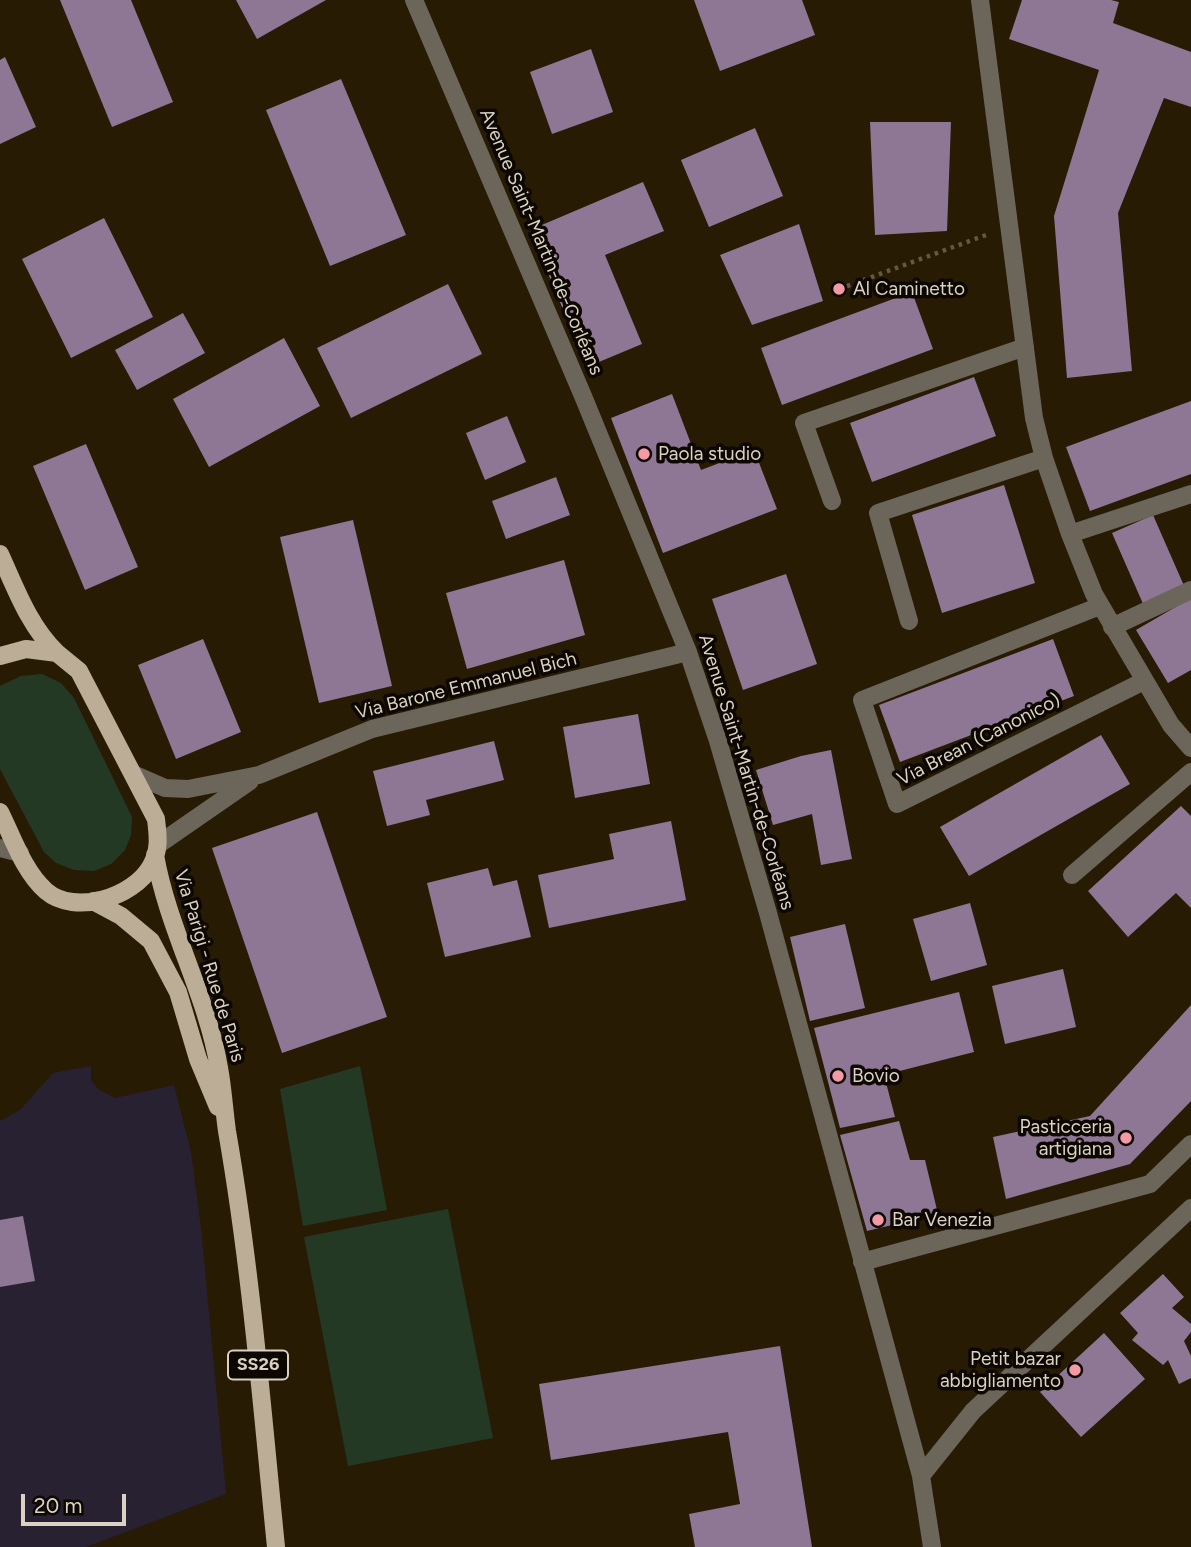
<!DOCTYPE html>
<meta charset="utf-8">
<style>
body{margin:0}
#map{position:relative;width:1191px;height:1547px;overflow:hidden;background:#281b04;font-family:Figtree,sans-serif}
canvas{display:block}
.scale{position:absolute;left:21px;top:1494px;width:105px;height:32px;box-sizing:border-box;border:4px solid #dad1c4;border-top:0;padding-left:9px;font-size:21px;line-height:24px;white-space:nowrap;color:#dad1c4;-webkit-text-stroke:5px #0c0701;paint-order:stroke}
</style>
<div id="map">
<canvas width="1191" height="1547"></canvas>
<div class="scale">20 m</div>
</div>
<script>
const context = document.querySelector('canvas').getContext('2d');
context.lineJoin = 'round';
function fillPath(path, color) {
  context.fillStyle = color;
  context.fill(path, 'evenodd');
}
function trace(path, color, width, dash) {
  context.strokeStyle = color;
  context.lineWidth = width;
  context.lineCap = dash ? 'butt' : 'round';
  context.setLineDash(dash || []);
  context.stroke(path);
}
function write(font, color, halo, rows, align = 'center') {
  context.font = font + ' Figtree,sans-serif';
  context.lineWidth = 7;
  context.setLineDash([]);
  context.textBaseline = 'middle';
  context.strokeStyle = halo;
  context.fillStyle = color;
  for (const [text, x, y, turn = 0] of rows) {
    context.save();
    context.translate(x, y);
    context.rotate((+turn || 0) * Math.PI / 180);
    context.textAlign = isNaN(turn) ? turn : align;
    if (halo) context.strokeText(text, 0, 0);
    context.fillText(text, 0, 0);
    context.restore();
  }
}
fillPath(new Path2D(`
 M91,1066V1080L98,1089L115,1098L174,1085L191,1152L201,1228L226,1494L86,1547H0V1121L20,1110L53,1073Z`), '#282131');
fillPath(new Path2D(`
 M42,674L61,683L74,698L132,817L131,835L125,850L111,864L94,871L74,870L56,863L44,852L0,769V686L21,676Z
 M360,1066L387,1210L303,1226L280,1089Z
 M448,1209L493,1438L348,1466L304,1237Z`), '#243924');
fillPath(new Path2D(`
 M60,0H131L173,102L112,127Z
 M236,0H326L257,39Z
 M694,0H802L815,35L720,71Z
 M1022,0H1111L1119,2L1113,23L1191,52V107L1164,98L1118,213L1132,371L1067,378L1054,216L1099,70L1009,39Z
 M591,49L613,112L552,134L530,72Z
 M5,57L36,127L0,144V60Z
 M341,79L406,235L330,266L266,110Z
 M870,122H951L947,231L875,235Z
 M755,128L783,196L709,227L681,160Z
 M643,182L664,231L605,255L642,344L587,367L530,230Z
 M104,218L153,317L71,358L22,259Z
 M799,224L823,301L752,325L720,255Z
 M448,284L482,354L351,418L317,348Z
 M912,292L933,349L782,405L761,348Z
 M183,313L205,353L137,390L115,350Z
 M284,338L320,406L209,467L173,399Z
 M974,377L996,436L872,482L850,423Z
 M672,394L701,470L754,450L777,509L663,553L611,418Z
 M1191,401V474L1090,511L1066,447Z
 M507,416L526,462L485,480L466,433Z
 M86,444L138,567L85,590L33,466Z
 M556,477L570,515L506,539L492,501Z
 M1004,485L1035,583L942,613L912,515Z
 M1153,515L1185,588L1144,606L1112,533Z
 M353,520L392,686L319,703L280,537Z
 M564,560L585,635L467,669L446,593Z
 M786,574L817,664L743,690L712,599Z
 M1191,598V670L1168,683L1136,630Z
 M203,639L241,732L176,759L138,665Z
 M1053,639L1074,696L900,762L879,705Z
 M638,714L650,784L575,798L563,727Z
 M1101,735L1130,784L969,876L940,827Z
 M494,741L504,780L426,800L430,815L387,826L373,771Z
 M831,750L852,859L821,865L812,814L773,825L756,770L801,756Z
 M1181,806L1191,816V908L1176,893L1128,937L1088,891Z
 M317,812L387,1017L282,1053L212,848Z
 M671,821L686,900L549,928L538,875L614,859L609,834Z
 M488,868L493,886L517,880L531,937L445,957L427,883Z
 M970,903L987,965L931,981L913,919Z
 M845,924L865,1008L810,1021L790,937Z
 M1063,969L1076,1027L1005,1044L992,986Z
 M959,992L974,1052L884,1075L895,1117L840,1128L814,1028Z
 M1191,1005V1101L1130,1164L1006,1199L993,1137L1090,1116Z
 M899,1121L910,1160H925L938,1214L867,1231L840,1135Z
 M23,1216L35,1281L0,1287V1220Z
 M1163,1274L1184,1297L1172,1308L1191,1324V1332L1184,1341L1191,1356V1378L1179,1384L1168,1360L1163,1365L1132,1340L1138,1333L1120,1313Z
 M1104,1333L1145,1379L1081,1437L1040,1392Z
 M780,1346L812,1547H695L689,1514L740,1504L728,1432L551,1460L539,1384Z`), '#8e7695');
trace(new Path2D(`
 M839,289L986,235`), '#645945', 4.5, [3.5, 5]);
trace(new Path2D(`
 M414,0L583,396L688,652L718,741L768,913L921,1476L932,1547
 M980,0L1034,418L1044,458L1070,534L1094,594L1171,725L1191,748
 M832,501L804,423L1025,347
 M1070,534L1191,494
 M1100,606L862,700L897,804L1144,681
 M909,621L878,513L1044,458
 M1112,627L1191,590
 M133,774L165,788L188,789L259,775L372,729L688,652
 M159,844L250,781
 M0,848L20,853
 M1072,875L1191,772
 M862,1262L1150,1184L1191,1144
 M921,1476L973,1411L1191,1208`), '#6b655a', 18);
trace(new Path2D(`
 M0,554C16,589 29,626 57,653
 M0,656L26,649L57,653L79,671L156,819C158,836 160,850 151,866C134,897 75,916 46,891C24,872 13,838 0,812
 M155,855C168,929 207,995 219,1068C223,1089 224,1110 227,1131C251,1269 262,1408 276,1547
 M93,901L121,916L151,941L178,992L198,1059L218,1107`), '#bbad96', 18);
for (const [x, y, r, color] of [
 [839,289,7,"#f49aa6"],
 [644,454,7,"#f49aa6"],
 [838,1076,7,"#f49aa6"],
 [1126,1138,7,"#f49aa6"],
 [878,1220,7,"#f49aa6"],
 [1075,1370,7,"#f49aa6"]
]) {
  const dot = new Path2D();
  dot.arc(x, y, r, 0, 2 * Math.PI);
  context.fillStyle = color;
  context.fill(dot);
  trace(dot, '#0c0701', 2.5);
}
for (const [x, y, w] of [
 [258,1365,60]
]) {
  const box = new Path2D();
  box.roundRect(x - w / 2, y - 14.5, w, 29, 5);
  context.fillStyle = '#0c0701';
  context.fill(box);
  trace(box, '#dad1c4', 2);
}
write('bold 18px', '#dad1c4', null, [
 ["SS26",258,1365]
]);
write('19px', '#dad1c4', '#0c0701', [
 ["Avenue Saint-Martin-de-Corléans",541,242,67],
 ["Via Barone Emmanuel Bich",466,686,-14],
 ["Via Brean (Canonico)",979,740,-27],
 ["Avenue Saint-Martin-de-Corléans",746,772,73],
 ["Via Parigi - Rue de Paris",209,966,73]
]);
write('19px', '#dad1c4', '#0c0701', [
 ["Al Caminetto",853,289],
 ["Paola studio",658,454],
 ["Bovio",852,1076],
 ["Pasticceria",1112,1127,"right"],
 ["artigiana",1112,1149,"right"],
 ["Bar Venezia",892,1220],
 ["Petit bazar",1061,1359,"right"],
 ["abbigliamento",1061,1381,"right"]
], 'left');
</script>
